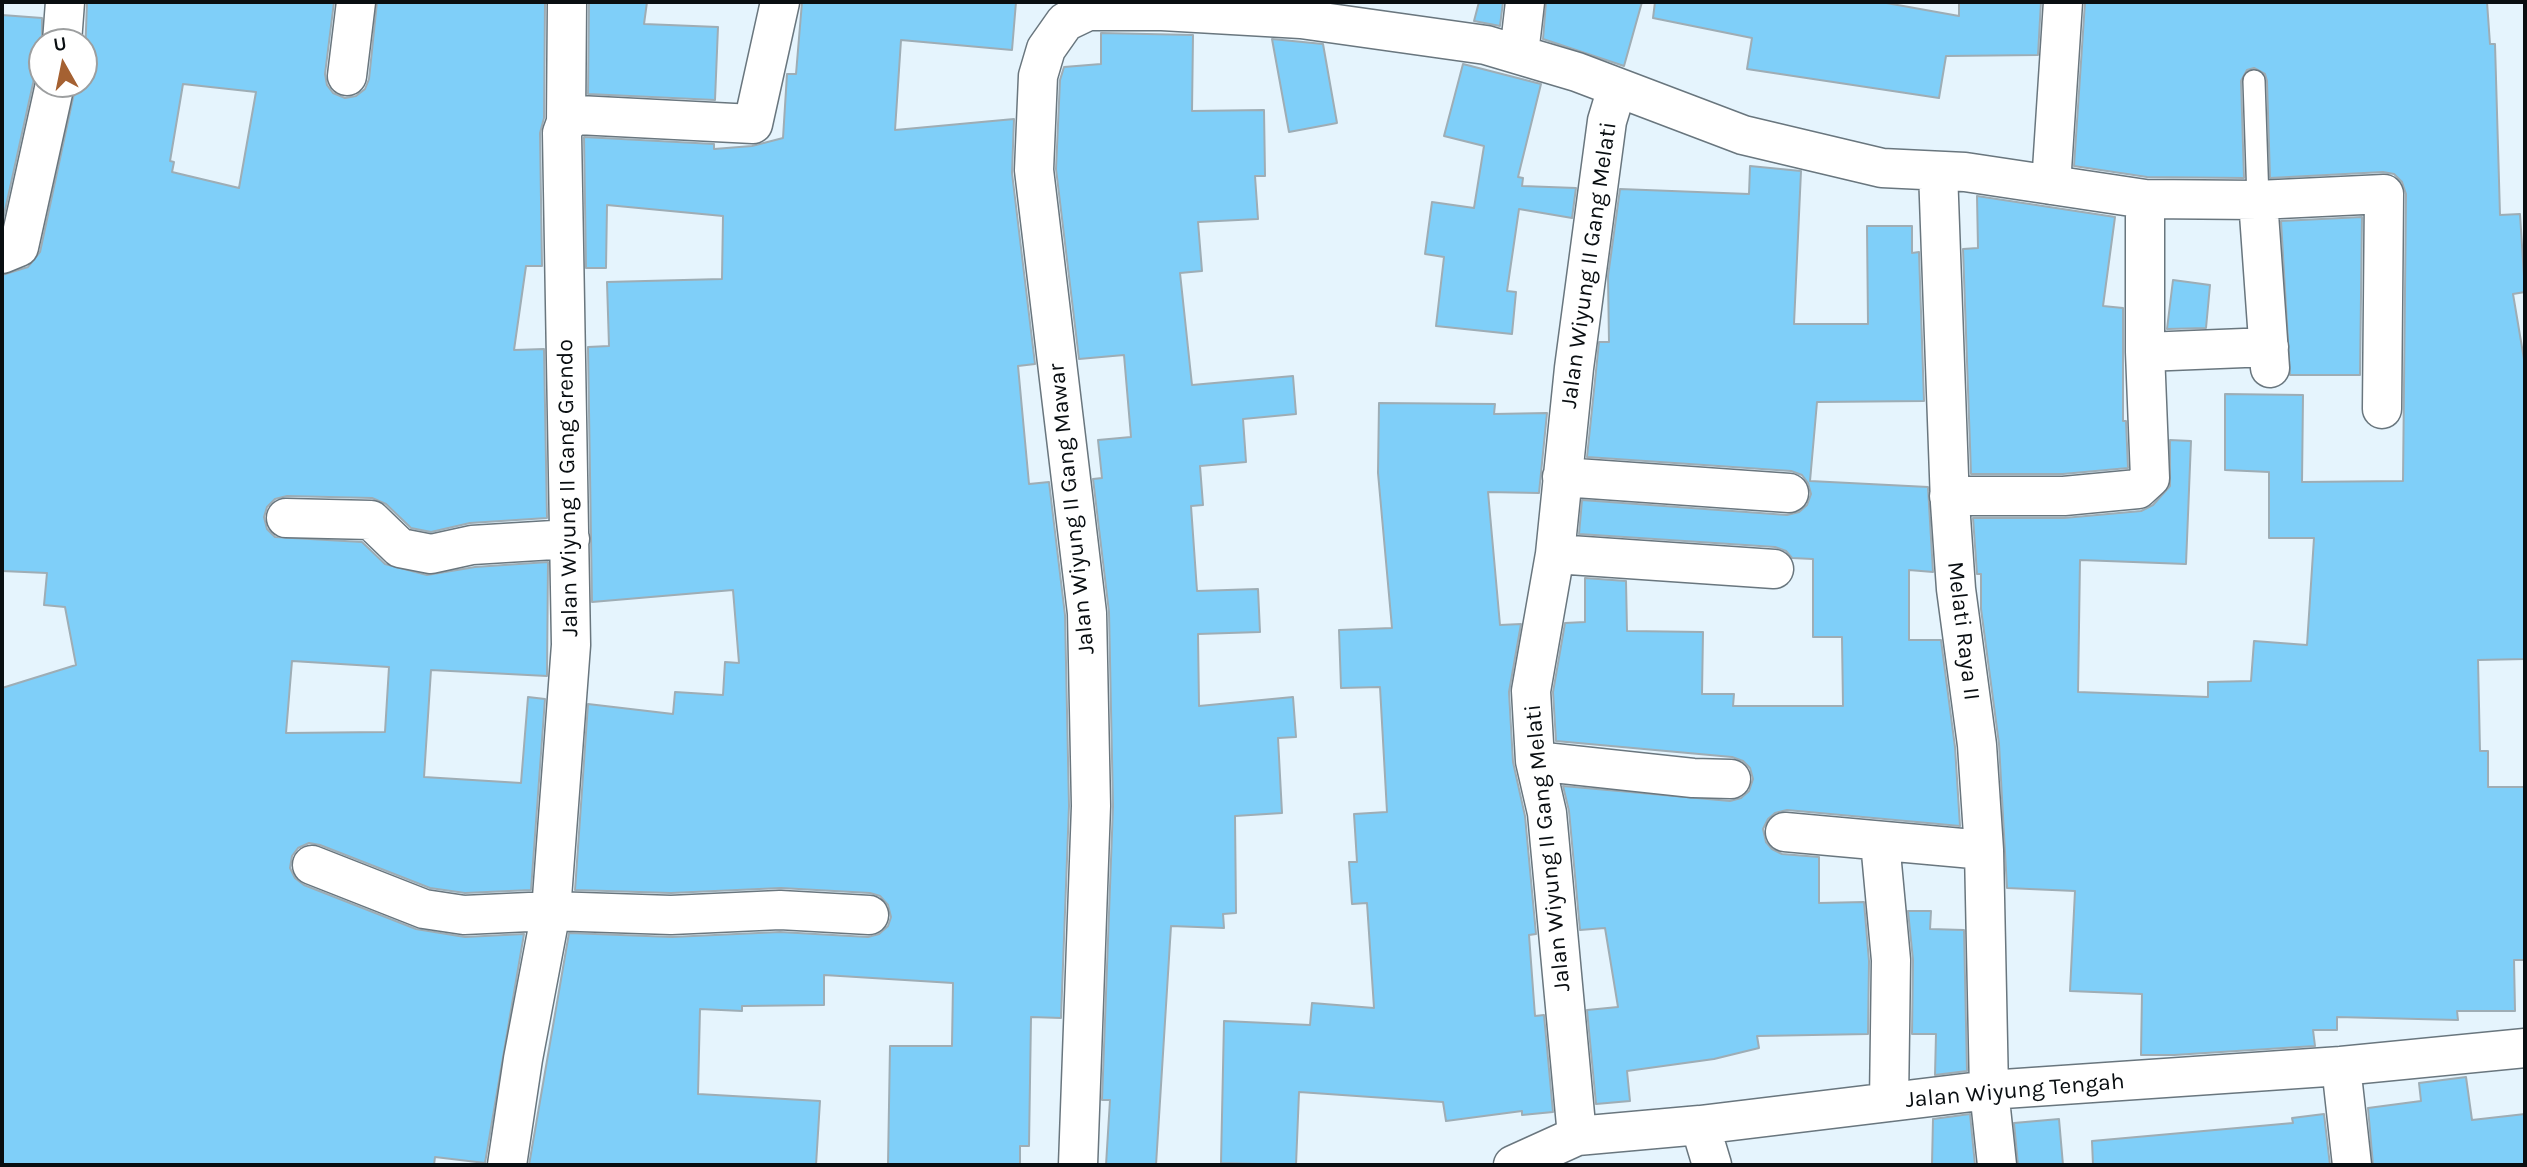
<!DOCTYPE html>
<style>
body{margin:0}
#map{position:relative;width:2527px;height:1167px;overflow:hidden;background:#e5f4fd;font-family:Karla,sans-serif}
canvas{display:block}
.frame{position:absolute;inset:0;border:4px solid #090e11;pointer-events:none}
.north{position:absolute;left:28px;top:28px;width:70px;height:70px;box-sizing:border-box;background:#fff;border:2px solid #9d9fa0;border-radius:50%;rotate:351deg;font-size:19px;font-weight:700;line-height:28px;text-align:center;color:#090e11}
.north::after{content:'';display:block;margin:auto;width:24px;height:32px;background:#a56132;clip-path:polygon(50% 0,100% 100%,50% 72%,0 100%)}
</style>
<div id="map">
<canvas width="2527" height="1167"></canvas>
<div class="frame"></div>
<div class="north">U</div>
</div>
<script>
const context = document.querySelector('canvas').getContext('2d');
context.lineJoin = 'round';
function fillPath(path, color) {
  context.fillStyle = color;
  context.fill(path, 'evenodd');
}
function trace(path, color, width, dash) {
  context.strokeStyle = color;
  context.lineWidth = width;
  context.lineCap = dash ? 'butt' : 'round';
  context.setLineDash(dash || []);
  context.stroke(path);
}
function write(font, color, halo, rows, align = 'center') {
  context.font = font + ' Karla,sans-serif';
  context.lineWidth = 5;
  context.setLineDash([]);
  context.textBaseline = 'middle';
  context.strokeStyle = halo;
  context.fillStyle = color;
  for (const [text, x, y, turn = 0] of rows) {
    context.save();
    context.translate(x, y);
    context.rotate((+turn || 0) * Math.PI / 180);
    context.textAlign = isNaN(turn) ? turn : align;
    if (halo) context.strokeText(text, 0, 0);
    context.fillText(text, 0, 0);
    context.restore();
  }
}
const building = new Path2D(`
 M87,2H334L325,74L327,85L333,93L345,98L356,96L365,89L369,79L377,2H545L544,118L540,133L542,266H526L514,350L544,349L547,518L470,523L431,532L411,528L386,504L372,498L287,496L275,499L267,507L264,517L267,529L275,537L362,542L385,564L427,575L475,567L548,562L547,676L431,670L424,777L521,783L528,697L545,699L531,890L465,893L430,888L320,845L309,843L298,848L292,856L290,868L295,878L304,885L416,929L465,937L524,934L485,1163L435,1157L434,1165H2V688L76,665L65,607L44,605L47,573L2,571V275L28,267L40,252L76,84H84ZM183,84L256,92L239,188L172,172L174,162L170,161ZM292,661L389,667L385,732L286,733Z
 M589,2H647L644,24L718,27L715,100L588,94Z
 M802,2H1016L1012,50L901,40L895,130L1014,119L1012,173L1035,364L1018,366L1029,484L1049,482L1065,615L1069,806L1061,1018L1031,1017L1029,1146H1020V1165H888L890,1046H952L953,983L824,975V1005L742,1006V1011L700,1009L698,1094L820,1101L816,1165H529L569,933L672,937L780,932L868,937L879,934L888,926L891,917L888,905L880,896L870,893L781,888L671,893L575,890L588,704L673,714L675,692L723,695L725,662L739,663L733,590L592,602L588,347L609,346L607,282L722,279L723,216L607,205L606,268H586L584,137L714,144V149L752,146L783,138L787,74H796Z
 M1479,2H1503L1500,26L1474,21Z
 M1546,2H1642L1624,66L1543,39Z
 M1655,2H1881L1959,16V2H2041L2038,55L1946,56L1939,98L1747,69L1752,38L1653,18Z
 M2085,2H2487L2490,44H2495L2500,215L2520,214L2525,292L2513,294L2525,365V659L2478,660L2480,751H2488V787H2525V960H2514L2515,1011H2457L2458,1020L2337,1017V1030H2313L2315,1046L2174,1055H2141L2142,994L2070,991L2075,891L2007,888L1999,744L1981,609V574H1977L1973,518H2064L2141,511L2153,505L2170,486V440L2191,441L2186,564L2080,560L2078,692L2208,697V682L2251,681L2254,641L2307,645L2314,538H2269V472L2225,470V394L2303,395L2302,482L2403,481L2406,194L2402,182L2394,174L2383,172L2270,178L2267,81L2265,74L2254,68L2247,70L2241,81L2244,178L2147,177L2074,166Z
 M2,15L42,18V67L34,79L2,224Z
 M1101,33L1193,35L1192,111L1264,110L1265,176H1255L1258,219L1198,222L1202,271L1180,273L1192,385L1293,376L1296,414L1243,419L1246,462L1200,466L1203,505L1191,506L1197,591L1258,589L1260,632L1198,634L1199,706L1293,697L1296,737L1278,738L1282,813L1235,816L1236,913L1223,914L1224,928L1171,926L1156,1165H1106L1110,1100H1102L1113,806L1109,612L1093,479L1102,478L1098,440L1131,437L1124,355L1079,359L1056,169L1060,80L1064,67L1101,64Z
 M1272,39L1323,44L1337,123L1289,132Z
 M1463,64L1541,84L1518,177L1523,178L1522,186L1576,188L1572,218L1519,209L1507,291L1516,292L1512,334L1436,326L1444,257L1425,254L1432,202L1474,208L1484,146L1444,136Z
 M1750,166L1801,171L1794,324H1868L1867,226H1912V253L1919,252L1924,401L1817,402L1810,481L1928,487L1933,572L1909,570V640H1941L1955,747L1960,826L1787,810L1775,813L1768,819L1763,829L1766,842L1772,849L1782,854L1819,857V903L1864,902L1869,961L1868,1034L1757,1036L1759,1048L1714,1059L1627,1071L1630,1101L1596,1104L1587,1010L1618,1007L1605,928L1580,930L1569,811L1563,786L1730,801L1741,798L1749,791L1753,779L1750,768L1743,761L1732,757L1556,741L1553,692L1565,623L1585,622V578L1626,581L1627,631L1703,632L1702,694H1734L1733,706H1843L1842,637H1813V559L1792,558L1786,551L1775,547L1579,534L1582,500L1787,515L1799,512L1807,505L1811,494L1808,483L1802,475L1791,471L1587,457L1599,342H1609L1608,276L1620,189L1749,194Z
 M1977,196L2115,217L2103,306L2123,308V421H2126L2128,468L2063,474H1971L1963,249L1978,248Z
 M2362,217L2360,375H2290L2281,221Z
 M2173,280L2210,285L2206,328L2167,329Z
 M1379,403L1495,404L1494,414L1547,413L1539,493L1488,492L1500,625L1521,624L1509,692L1513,762L1525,816L1536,934L1529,935L1535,1016L1544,1015L1553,1112L1522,1115V1111L1446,1121L1443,1102L1299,1092L1296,1165L1221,1163L1224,1021L1310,1025L1312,1003L1374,1008L1367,903L1352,904L1349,862H1357L1354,814L1387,812L1380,687L1341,688L1339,630L1392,628L1378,473Z
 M1908,911H1931L1930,929L1964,930L1967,1071L1935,1075L1936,1034H1912L1913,960Z
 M2466,1077L2472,1120L2525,1114V1165H2373L2368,1108L2421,1101L2419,1083Z
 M1970,1114L1975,1165H1932L1933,1119Z
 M2324,1114L2330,1165H2093L2092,1141L2293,1123L2292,1118Z
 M2059,1119L2063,1165H2018L2014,1123Z`);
fillPath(building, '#7fcff9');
trace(building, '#9eadb5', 2);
const lane = new Path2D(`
 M2254,81L2258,200`);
const street = new Path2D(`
 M1088,11H1162L1301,19L1486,45L1577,72L1743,135L1882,168L1965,172L2145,199L2258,200L2384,194L2382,409
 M62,42L65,2
 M1519,54L1525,2
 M347,76L356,2
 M566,122L578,115L753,124L780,2
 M1938,171L1950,503L1956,589L1977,745L1984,850L1989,1090L1997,1165
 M2051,185L2063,2
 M2258,200L2270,368
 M2,254L19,247L55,84
 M2145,352L2269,347
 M1562,477L1789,493
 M1949,496H2064L2138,489L2150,478L2145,352V199
 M286,518L371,520L400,548L431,554L472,545L570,539
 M1555,554L1774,569
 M1535,761L1693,778L1731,779
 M1785,832L1984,850
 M1880,842L1891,960L1889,1102
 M312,865L424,909L464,915L551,911L671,915L780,910L869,915
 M2341,1066L2352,1165
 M1700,1125L1712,1165
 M1577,1136L1547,813L1535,761L1531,691L1555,554L1574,368L1607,121L1617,88
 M507,1165L523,1059L551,911L571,645L562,133L566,122L567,2
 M1078,1165L1091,806L1087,613L1034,170L1038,76L1046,49L1065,22L1088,11L1089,2
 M1513,1165L1577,1136L1700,1125L1989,1090L2341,1066L2525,1048`);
trace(lane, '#69767e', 24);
trace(street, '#69767e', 41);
trace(lane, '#fff', 21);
trace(street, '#fff', 38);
write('23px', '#090e11', '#fff', [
 ["Jalan Wiyung II Gang Melati",1589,265,-82],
 ["Jalan Wiyung II Gang Grendo",568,488,-91],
 ["Jalan Wiyung II Gang Mawar",1072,509,-96],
 ["Melati Raya II",1963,631,83],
 ["Jalan Wiyung II Gang Melati",1548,848,-96],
 ["Jalan Wiyung Tengah",2015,1091,-5]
]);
</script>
